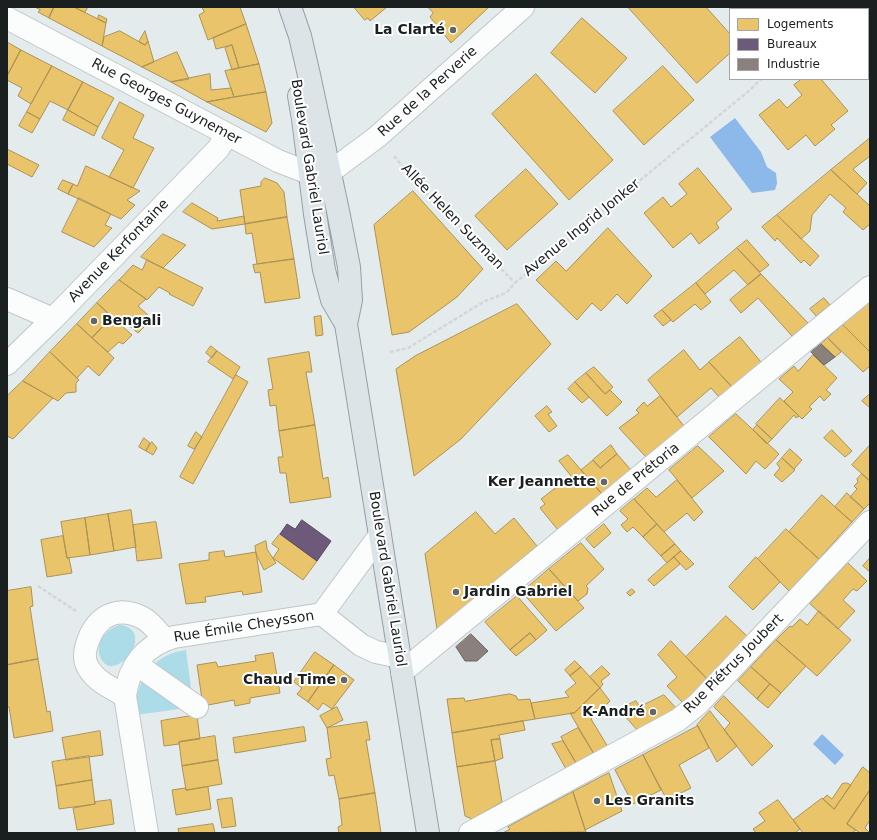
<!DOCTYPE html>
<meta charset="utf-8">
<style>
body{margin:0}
#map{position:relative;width:877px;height:840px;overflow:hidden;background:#e4ebed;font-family:"DejaVu Sans",sans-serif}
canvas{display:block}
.frame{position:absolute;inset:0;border:8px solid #1a1f20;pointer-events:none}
.legend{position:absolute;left:729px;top:8px;width:140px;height:72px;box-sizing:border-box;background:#fff;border:1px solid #a3a5a6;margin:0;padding:5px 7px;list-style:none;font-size:12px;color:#1a1f20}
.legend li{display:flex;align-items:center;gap:8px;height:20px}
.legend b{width:20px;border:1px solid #a3a5a6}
</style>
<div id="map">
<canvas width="877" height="840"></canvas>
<div class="frame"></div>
<ul class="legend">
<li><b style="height:11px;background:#e9c46a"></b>Logements</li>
<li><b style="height:11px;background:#6d597a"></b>Bureaux</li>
<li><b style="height:11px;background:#8a817c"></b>Industrie</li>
</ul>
</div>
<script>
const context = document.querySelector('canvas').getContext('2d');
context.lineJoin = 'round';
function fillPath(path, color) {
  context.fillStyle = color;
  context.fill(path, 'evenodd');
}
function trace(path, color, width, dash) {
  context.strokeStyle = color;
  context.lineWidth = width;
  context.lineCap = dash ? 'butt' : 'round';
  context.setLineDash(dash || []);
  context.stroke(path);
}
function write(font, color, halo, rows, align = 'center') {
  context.font = font + ' "DejaVu Sans",sans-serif';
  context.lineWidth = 4;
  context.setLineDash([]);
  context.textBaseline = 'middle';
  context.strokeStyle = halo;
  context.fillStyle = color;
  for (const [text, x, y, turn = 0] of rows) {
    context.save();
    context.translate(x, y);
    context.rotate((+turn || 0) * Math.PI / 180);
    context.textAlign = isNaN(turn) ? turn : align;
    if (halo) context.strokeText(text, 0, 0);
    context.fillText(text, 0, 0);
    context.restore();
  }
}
fillPath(new Path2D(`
 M121,625C149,629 131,668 108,666C89,654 102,628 121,625Z
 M186,650L191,688L187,692L151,667C161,657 172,652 186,650Z
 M144,678L181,702L179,709L136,715C135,703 137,689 144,678Z`), '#acdce7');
fillPath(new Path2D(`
 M735,118L761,152L767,167L776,173L777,183L775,190L752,193L710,137Z
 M822,734L844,755L835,765L813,744Z`), '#8db8ea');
const homes = new Path2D(`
 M35,7H54L49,18L38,12L40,10Z
 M54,7H74L106,23L102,46L49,18Z
 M74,7H88L85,12Z
 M202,7H240L246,24L208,40L199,15L204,12Z
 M354,7H387L370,21L368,18L365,20Z
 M428,7H489L451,43L430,17L433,13Z
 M628,7H706L730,34V53L697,83Z
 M746,7H799L797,9H748Z
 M99,15L107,19L106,23L98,19Z
 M582,18L627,58L595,93L551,53Z
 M868,23L870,25V58L868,57Z
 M246,24L259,64L239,68L232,45L216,49L213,38Z
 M120,31L145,45L148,41L154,62L142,67L102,46L104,37Z
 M145,31L148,41L145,45L139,42Z
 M7,42L21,50L7,76Z
 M232,45L239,68L232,70L225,48Z
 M21,50L52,66L31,104L18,96L22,88L7,80V76Z
 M177,52L189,79L171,82L142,67Z
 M259,64L266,92L234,97L225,71Z
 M52,66L83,82L68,110L50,101L40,119L27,112Z
 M663,66L694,100L644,145L613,111Z
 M210,74L211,90L231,88L234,97L207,102L171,82Z
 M536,74L613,160L569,200L492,114Z
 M802,79H821L848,111L831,125L835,129L815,146L806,135L788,150L759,115L779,99L787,108L802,95L794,85Z
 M83,82L114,98L98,127L68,110Z
 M266,92L272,123L266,132L207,102Z
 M120,102L144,115L133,138L154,148L133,188L109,177L124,150L102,138Z
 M68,110L98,127L94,136L63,120Z
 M27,112L40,119L32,133L19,126Z
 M870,138V156L853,169L867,183L857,194L831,170Z
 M7,149L39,165L32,177L7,164Z
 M86,166L140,191L127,200L135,205L121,219L68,194L73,184L77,186Z
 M698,168L732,209L716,223L719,228L699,244L691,233L673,248L644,213L663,197L671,207L687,194L679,184Z
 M526,169L558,204L507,250L475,216Z
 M831,170L870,206V224L863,230L843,212L846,208L830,194L812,215L810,231L801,239L777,215Z
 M265,178L277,183L284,192L287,217L245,224L240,190L261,186V182Z
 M63,180L73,184L68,194L58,189Z
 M413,191L483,269L457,297L409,332L392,335L374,225Z
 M79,198L111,214L105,225L112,228L94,247L62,232Z
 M192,203L218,218L217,221L244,216L245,224L212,229L183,212Z
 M777,215L819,256L810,266L804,260L801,263L777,238L775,241L762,227Z
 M287,217L294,259L257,264L252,233L246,234L245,224Z
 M608,228L652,276L627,304L617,294L601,311L592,303L577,320L536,280L556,261L566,271Z
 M163,234L186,245L163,268L141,257Z
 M747,240L769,265L760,272L737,248Z
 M737,248L761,274L748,285L734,270L705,294L696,283Z
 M294,259L300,298L265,303L260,272L255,273L253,265Z
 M147,260L203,288L193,306L169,294L170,293L159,287L147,300L146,299L119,280L133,265L142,270Z
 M761,274L808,323L792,336L758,298L741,313L730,300Z
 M119,280L146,299L138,306L149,316L147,318V324L138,333L120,318L117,321L112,317L97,303Z
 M696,283L711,302L701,310L695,304L673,322L662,310Z
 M824,298L830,305L816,316L810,309Z
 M870,302V352L843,325Z
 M97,303L112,317L92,338L77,324Z
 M517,304L551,344L461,439L414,476L396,369L415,356Z
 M662,310L671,320L663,326L654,316Z
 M321,316L323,335L316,336L314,317Z
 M112,317L132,335L123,344L119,342L108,352L92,338Z
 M77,324L114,358L99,376L88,366L77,378L50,352Z
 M843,325L870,352V366L863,372L828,338Z
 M740,337L761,362L732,387L709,362Z
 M828,338L841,352L835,357L821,344Z
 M211,346L217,351L212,358L206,353Z
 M684,350L700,370L709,362L732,387L719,397L711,388L677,417L648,380Z
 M217,351L240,367L233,379L208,362Z
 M50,352L79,380L76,383V392L66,393L58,401L23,381Z
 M309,352L312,372H306L315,425L279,431L276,405L270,406L268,390L273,389L268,359Z
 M813,355L837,378L826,390L831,394L824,401L820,396L809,407L812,409L802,419L784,401L793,392L779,379L794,366L798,371Z
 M594,367L613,387L605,394L586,373Z
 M586,373L605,394L610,390L622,402L607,416L575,382Z
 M236,375L248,382L193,484L180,477Z
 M23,381L53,398L13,439L7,436V396Z
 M575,382L589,397L582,403L568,389Z
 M870,394V408L862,401Z
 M660,396L684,426L646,457L619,428L639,413L636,410L644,402L647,406Z
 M780,398L799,416L796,418L794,415L772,439L756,424Z
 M547,406L552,412L548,414L557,426L549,432L535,416Z
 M736,414L779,454L765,469L756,461L746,474L709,437Z
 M315,425L323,479L328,477L331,497L290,503L286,473H280L278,457H283L279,431Z
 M757,425L772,439L767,444L753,430Z
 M832,430L852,451L845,457L824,438Z
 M196,432L202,437L194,449L188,446Z
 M144,438L150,443L146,451L139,447Z
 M152,442L157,448L153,455L146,451Z
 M611,445L617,454L600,468L593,460Z
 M870,445V481L852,465Z
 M698,446L724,471L692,498L669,470Z
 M790,449L802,460L794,469L782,458Z
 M617,454L631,470L602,494L581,470L593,460L600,468Z
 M568,455L602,494L558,530L540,508L545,504L541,499L571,476L559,461Z
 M782,458L795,470L782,482L774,475L780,468L777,464Z
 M862,474L870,481V503L864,509L850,497L857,489L854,486L858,482L857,479Z
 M677,480L703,512L694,521L687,513L664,532L634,499L647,488L656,497Z
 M847,493L864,509L852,522L835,507Z
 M822,495L852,522L819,559L789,532Z
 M634,499L657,524L643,537L633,527L627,532L621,525L628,519L620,511Z
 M131,510L136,547L114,551L108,514Z
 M476,512L495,534L514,518L537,546L437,629L425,554Z
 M108,514L114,551L90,555L85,518Z
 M85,518L90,555L67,558L61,522Z
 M156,522L162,558L137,561L133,525Z
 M604,524L611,533L594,548L586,539Z
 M657,524L675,544L661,556L643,537Z
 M786,529L819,559L789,591L758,559Z
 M280,534L317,561L303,580L273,558L279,549L272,544Z
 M63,536L67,558H69L72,573L47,577L41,540Z
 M266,541L267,549L276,563L264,570L256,554L255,546Z
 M581,543L604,569L586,586L588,588L587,594L578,601L549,569Z
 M675,544L681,551L667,563L661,556Z
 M224,551L225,557L256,552L262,592L243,595L242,591L205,597L206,602L186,604L179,564L209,560V553Z
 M681,551L694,564L686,570L674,557Z
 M674,557L680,564L654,586L648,580Z
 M756,557L780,582L753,610L729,587Z
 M870,558V572L863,566Z
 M848,563L867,581L857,591L853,589L843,600L855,611L838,629L810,604Z
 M549,569L584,608L556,631L522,592Z
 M31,587L33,606L30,607L38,659L7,665V591Z
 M632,589L635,592L630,596L627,593Z
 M517,596L547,630L536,640L530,633L510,650L485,622Z
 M819,611L851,640L817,676L776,640L790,626L792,627L800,619L807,625Z
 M726,616L747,636L707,679L686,657Z
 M530,633L536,640L516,656L510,650Z
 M776,640L806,666L781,693L751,667Z
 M671,641L707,679L684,704L667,686L677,677L658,655Z
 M315,652L334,665L308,702L297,694L302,688L294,682Z
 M273,653L280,693L250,698V703L235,706L234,700L203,706L197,665L216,662L218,667L256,661L255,656Z
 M38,659L47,712L50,711L53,731L14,738L9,707H7V665Z
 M575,661L581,667L570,676L565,670Z
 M334,665L354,680L332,709L323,703L318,710L308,702Z
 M602,666L610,674L601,681L603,684L600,688L590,677Z
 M581,667L600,688L574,713L535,719L531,703L569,697L565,692L576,683L570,676Z
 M751,667L770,684L757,699L738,681Z
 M770,684L781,693L768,708L757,699Z
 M600,688L610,701L591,719L608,747L594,754L570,713H574Z
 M510,694L516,696L518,700L530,699L535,719L452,733L447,699L464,698L465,701Z
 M664,695L678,710L638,731L624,715Z
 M724,696L773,746L752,766L724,730L730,723L714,707Z
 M636,701L640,707L627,713L624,707Z
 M337,707L343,720L327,728L320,716Z
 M710,711L737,746L717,762L697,725Z
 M197,715L200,739L179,742V744L164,746L161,721Z
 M523,721L525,730L499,735L500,739L491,740L495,761L457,767L452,733Z
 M367,722L370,740H366L375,793L339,799L334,775L329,776L326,759L331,758L327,728Z
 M698,726L709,748L679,765L691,788L667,800L643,755Z
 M304,727L306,741L235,753L233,738Z
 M578,728L594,754L576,763L561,737Z
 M100,731L103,755L66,760L62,738Z
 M215,736L218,760L182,766L179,742Z
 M500,739L503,758L495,761L491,740Z
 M563,741L576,763L566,769L552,744Z
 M643,755L661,790L633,804L615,770Z
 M89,756L92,780L56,786L52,762Z
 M218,760L222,784L186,790L182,766Z
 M495,761L502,802L472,819L465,816L457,767Z
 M863,767L870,773V790L847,824L856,830L852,833H803L793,820L822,798L834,809Z
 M609,773L622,811L585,830L573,792Z
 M92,780L95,804L59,809L56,786Z
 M847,783L851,785L834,809L823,799L827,795L832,799L842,784Z
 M208,787L211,809L176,815L172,790L185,788L186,790Z
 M870,790V820L865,828L870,833H860L847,824Z
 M573,792L586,832L503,833L510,829L508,827Z
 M375,793L381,833H339L338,827L342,825L339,799Z
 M232,798L236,826L222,828L217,800Z
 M111,800L114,824L77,830L73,808L95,804V802Z
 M778,800L800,829L795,833H756L753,829L765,821L759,813Z
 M213,824L215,833H179L178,829Z`);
fillPath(homes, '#e9c46a');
trace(homes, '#ab9254', 1);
const offices = new Path2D(`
 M302,520L331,541L317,561L280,534L287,524L295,529Z`);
fillPath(offices, '#6d597a');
trace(offices, '#54485f', 1);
const industry = new Path2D(`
 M821,344L835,357L824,365L811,352Z
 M471,634L488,651L477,661H465L456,647Z`);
fillPath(industry, '#8a817c');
trace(industry, '#686460', 1);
const minor = new Path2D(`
 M7,18L278,161L309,173L319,175L330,172L377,137L523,7
 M7,299L53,319
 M7,364L53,319L218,149L227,135
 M380,535L322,614L361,645L376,652L400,657
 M136,664L197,707
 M402,672L870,287
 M125,696C112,688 92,680 86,663C83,654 86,645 90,636C100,614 120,606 143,618C152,623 158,632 165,640
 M147,833L125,696C129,666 145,645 174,637L322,614
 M470,833L678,720L698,704L870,522`);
const major = new Path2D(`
 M290,7L300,36L309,75L338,211L349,267L351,300L346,324L428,833
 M299,96L303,119L315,214L324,270L332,300L346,324`);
trace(minor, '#c1c6c8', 24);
trace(major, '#93a1a7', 24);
trace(new Path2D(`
 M825,9L827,7
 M394,156L419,186L515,283
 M390,352L408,348L485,301L506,293L515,283L750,90L761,79
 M38,586L76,611`), '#d4d6d7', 2.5, [4, 2]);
trace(minor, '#fbfcfc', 22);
trace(major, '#dde4e8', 22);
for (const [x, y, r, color] of [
 [453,30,4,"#616668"],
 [94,321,4,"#616668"],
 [604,482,4,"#616668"],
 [456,592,4,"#616668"],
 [344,680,4,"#616668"],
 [653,712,4,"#616668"],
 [597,801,4,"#616668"]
]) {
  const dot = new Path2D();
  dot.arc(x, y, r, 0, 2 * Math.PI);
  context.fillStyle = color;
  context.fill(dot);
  trace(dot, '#fff', 1.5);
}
write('bold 14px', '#1a1f20', '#fff', [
 ["La Clarté",445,30],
 ["Bengali",102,321,"left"],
 ["Ker Jeannette",596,482],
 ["Jardin Gabriel",464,592,"left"],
 ["Chaud Time",336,680],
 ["K-André",645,712],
 ["Les Granits",605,801,"left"]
], 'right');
write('14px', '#1a1f20', '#fff', [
 ["Rue de la Perverie",428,92,-42],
 ["Rue Georges Guynemer",166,102,28],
 ["Boulevard Gabriel Lauriol",309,167,81],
 ["Allée Helen Suzman",452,217,46],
 ["Avenue Ingrid Jonker",582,228,-39],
 ["Avenue Kerfontaine",119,251,-46],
 ["Rue de Prétoria",636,480,-39],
 ["Boulevard Gabriel Lauriol",387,579,81],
 ["Rue Émile Cheysson",244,627,-9],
 ["Rue Piétrus Joubert",734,664,-45]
]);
</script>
